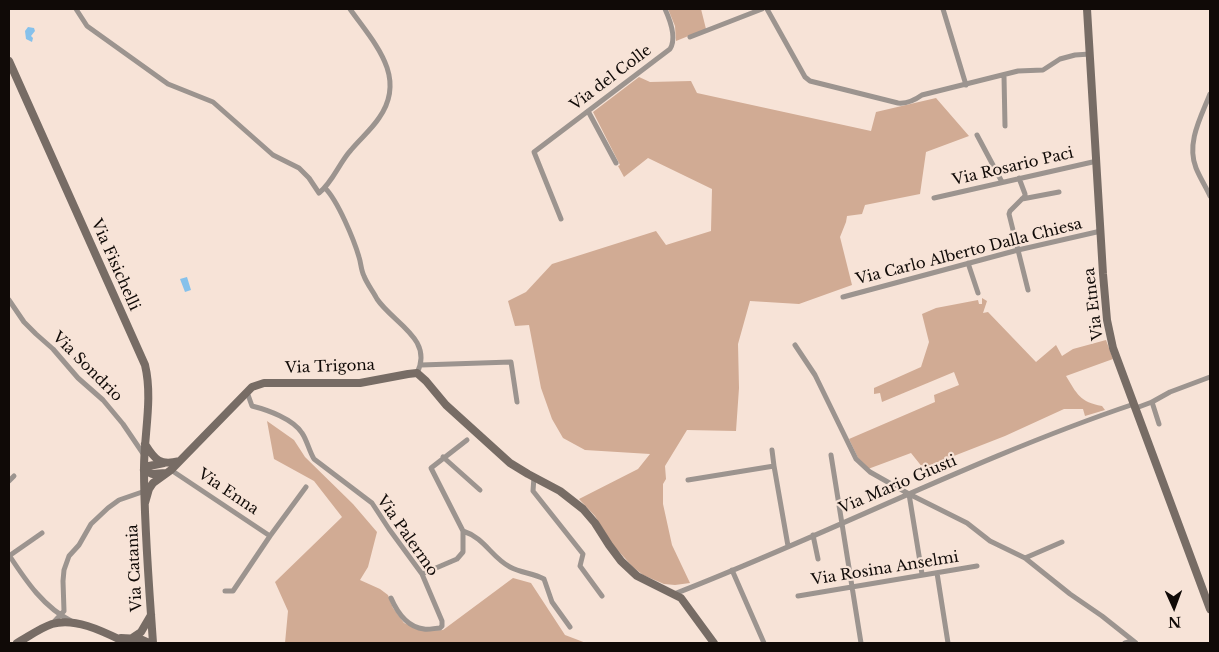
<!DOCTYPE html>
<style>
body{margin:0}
#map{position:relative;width:1219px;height:652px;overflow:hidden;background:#f7e3d7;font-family:"Libre Baskerville",serif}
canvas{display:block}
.frame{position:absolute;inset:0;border:10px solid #100a07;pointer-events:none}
.north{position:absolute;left:1149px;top:582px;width:50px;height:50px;-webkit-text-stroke:4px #f7e3d7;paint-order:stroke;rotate:178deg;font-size:14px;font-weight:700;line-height:20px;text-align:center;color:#100a07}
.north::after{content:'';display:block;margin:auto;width:18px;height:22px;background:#100a07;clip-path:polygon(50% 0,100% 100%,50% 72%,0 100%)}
</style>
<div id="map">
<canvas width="1219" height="652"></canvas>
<div class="frame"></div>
<div class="north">N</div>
</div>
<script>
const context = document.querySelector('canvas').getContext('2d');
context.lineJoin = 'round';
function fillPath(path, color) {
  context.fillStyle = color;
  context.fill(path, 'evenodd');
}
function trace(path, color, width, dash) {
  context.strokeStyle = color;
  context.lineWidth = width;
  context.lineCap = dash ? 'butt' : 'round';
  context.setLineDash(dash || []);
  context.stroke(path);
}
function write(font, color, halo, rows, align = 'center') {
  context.font = font + ' "Libre Baskerville",serif';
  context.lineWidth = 4.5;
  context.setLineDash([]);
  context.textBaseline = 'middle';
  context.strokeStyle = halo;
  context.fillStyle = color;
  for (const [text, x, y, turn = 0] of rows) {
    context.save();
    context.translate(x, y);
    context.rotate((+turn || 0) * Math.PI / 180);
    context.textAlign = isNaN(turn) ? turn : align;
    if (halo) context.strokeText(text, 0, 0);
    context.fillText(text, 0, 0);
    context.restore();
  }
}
fillPath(new Path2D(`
 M668,9H701L706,29L676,41L675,26Z
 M639,77L650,82L691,81L697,93L871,131L876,112L936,98L969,136L926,152L920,194L865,205L862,214L847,216L846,222L840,237L852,285L799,304L750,301L738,344L739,388L736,431L687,430L665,466L666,479L663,484V504L672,545L690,583L675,585L664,584L643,575L633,567L612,544L595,516L579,499L638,469L650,454L585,450L563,438L552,419L541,388L529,325L515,326L508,301L526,292L552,264L656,231L666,245L711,231L712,189L648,158L624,177L618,166L620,165L593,112Z
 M982,298L987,301L983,313L988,312L1036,362L1056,345L1062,356L1073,349L1106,340L1113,359L1066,376C1077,394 1080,402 1102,406L1105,410L1085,416L1083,409H1064L1005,436L923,468L911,453L868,469L859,460L849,439L935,402L934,395L959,385L954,372L882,402L880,393L874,394V388L921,367L929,342L922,314L936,308L978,300L979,304H982Z
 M267,421L294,440L305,457L353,504L377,532L368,567L360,580L380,589L388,595L393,608L404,623L423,631L443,630L513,578L531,583L565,635L586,643H285L288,611L275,582L342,517L314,481L274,459Z`), '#d1ab94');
fillPath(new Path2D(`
 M28,27L34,28L35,31L31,36L33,38L32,42L26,39L25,31Z
 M187,277L191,290L185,292L180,279Z`), '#86c1eb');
trace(new Path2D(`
 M76,9L87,26L168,84L213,102L273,155L299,168L309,178L319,193C333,182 339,163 351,150C360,139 371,130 379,118C408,77 374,43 350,9
 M767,9L805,77L810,81L898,103C907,104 915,100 922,95L1018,71L1043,70L1060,59L1075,55L1090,54
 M943,9L966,85
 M690,37L762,9
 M1004,76L1005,126
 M1210,94C1201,117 1186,143 1196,168C1200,178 1206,187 1210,196
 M588,111L616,163
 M977,135L1002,182
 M1019,178L1025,194V196L1010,211L1009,214L1028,290
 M325,188C338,201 354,240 359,257C361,263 361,270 364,276C367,284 373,291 377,299C393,323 434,339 417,373
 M934,198L1097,161
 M1022,199L1059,192
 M561,219L534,152L670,49C677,38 670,20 665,9
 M968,263L978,293
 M843,297L1018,250L1101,231
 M9,300L24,322L36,334L53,349L78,378L103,400L123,424L144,455
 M795,345L815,375L856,459L870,472L909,494L967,523L990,541L1025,558L1070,594L1102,616L1136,643
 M421,365L511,362L517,402
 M247,392L252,406C268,410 293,419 302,433C307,440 309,451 314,459L372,503L389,529L422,574L442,621V626L440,628C435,628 429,630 424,629C407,627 397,612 391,598
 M1152,402L1159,424
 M1136,408L1152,402L1170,392L1210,377
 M772,450L774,466
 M831,455L861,643
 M443,457L480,490
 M171,470L270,536L233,591H225
 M534,477L533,491L583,554L580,566L602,596
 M688,480L774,466L788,546
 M9,481L14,476
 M909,494L922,574
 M463,531C485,538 491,557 510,567C521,573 533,573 544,579L552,602L570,627
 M813,535L818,559
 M270,536L306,487
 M9,555C26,581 44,608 73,622
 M9,556L42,533
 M1025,558L1062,542
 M732,570L764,643
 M937,573L948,643
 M422,574L457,559L463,552V531L431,468L467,440
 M674,594C829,534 977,457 1134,404
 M798,596L977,566
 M52,624L64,611L63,581L64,570L69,556L79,545L91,524L108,508L119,500L145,491
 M1125,643L1132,641`), '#9c948f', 5);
trace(new Path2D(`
 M1087,9L1103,274L1107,320L1113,348L1210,609
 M9,61L145,365C153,398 144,434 144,468C144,526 149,585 153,643
 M145,444C155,460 160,466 179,461
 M164,463L149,466L144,470L152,474L166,473
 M145,503L149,489L153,483L171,470L252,387L264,383H360L408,374L417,373L426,381L446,405L510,463L528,474L560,491L583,509L595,523L609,545L621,561L637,576L681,598L714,643
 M121,638L140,639L149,643
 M132,638L141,632L151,615
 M17,643C28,637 40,628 52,624C77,617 106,633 127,643`), '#776c65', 8);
write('15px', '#100a07', '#f7e3d7', [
 ["Via del Colle",611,78,-37],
 ["Via Rosario Paci",1013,167,-13],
 ["Via Carlo Alberto Dalla Chiesa",969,252,-14],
 ["Via Fisichelli",115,265,66],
 ["Via Etnea",1094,304,-97],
 ["Via Sondrio",87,367,45],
 ["Via Trigona",330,367,-2],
 ["Via Mario Giusti",898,485,-23],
 ["Via Enna",228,492,34],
 ["Via Palermo",407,536,55],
 ["Via Catania",135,568,-93],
 ["Via Rosina Anselmi",885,569,-9]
]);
</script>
